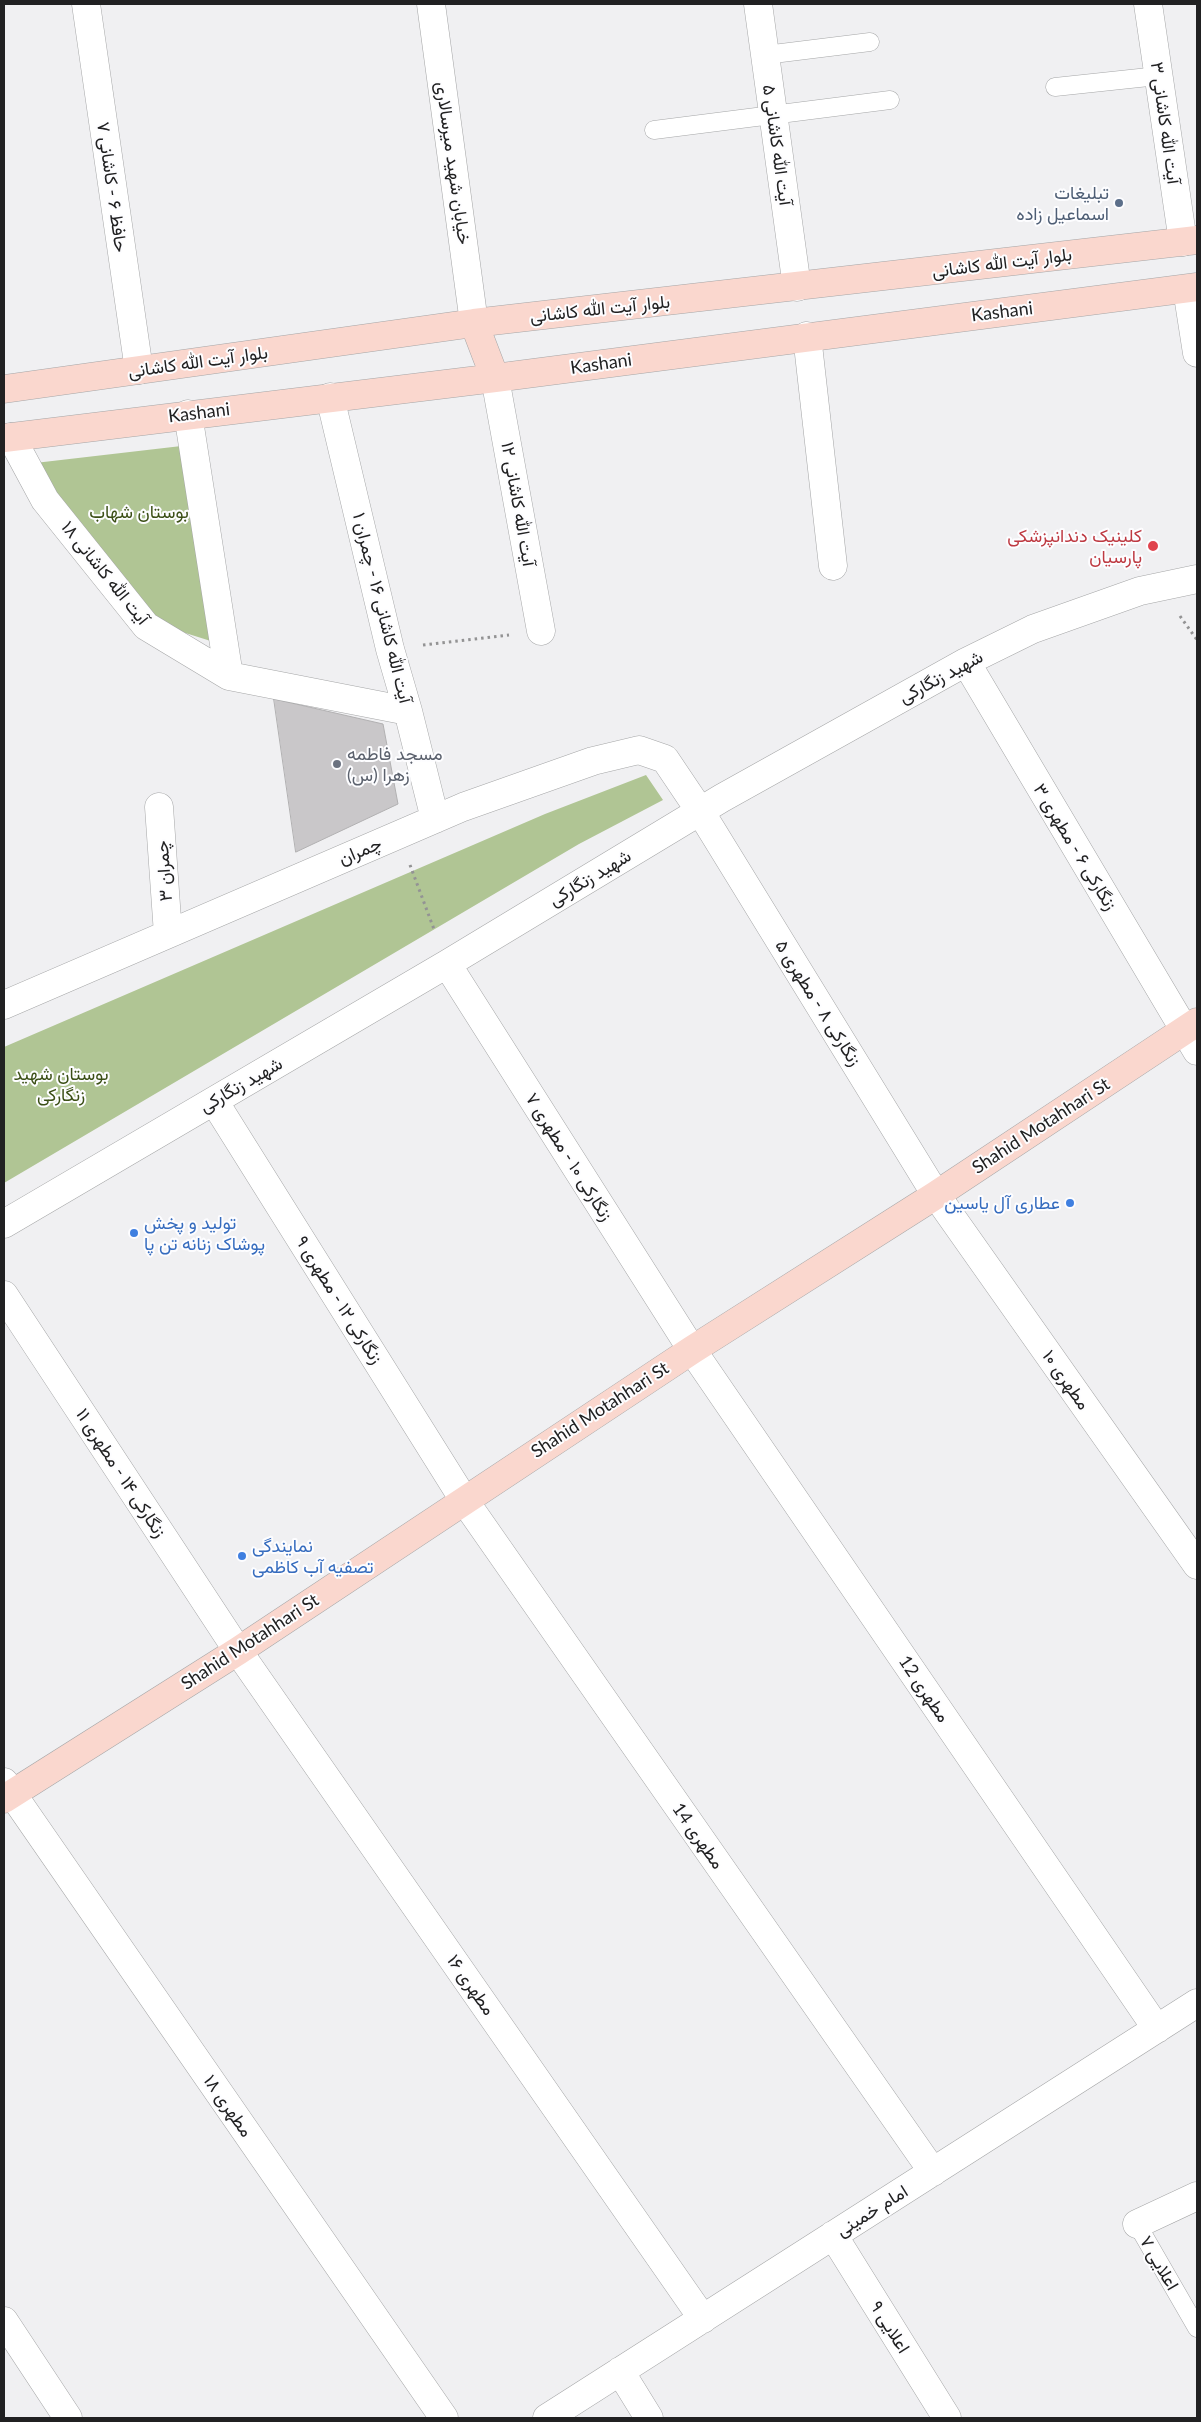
<!DOCTYPE html>
<meta charset="utf-8">
<style>
body{margin:0}
#map{position:relative;width:1201px;height:2422px;overflow:hidden;background:#f0f0f2;font-family:Lato,sans-serif}
canvas{display:block}
.frame{position:absolute;inset:0;border:5px solid #212122;pointer-events:none}
</style>
<div id="map">
<canvas width="1201" height="2422"></canvas>
<div class="frame"></div>
</div>
<script>
const context = document.querySelector('canvas').getContext('2d');
context.lineJoin = 'round';
function fillPath(path, color) {
  context.fillStyle = color;
  context.fill(path, 'evenodd');
}
function trace(path, color, width, dash) {
  context.strokeStyle = color;
  context.lineWidth = width;
  context.lineCap = dash ? 'butt' : 'round';
  context.setLineDash(dash || []);
  context.stroke(path);
}
function write(font, color, halo, rows, align = 'center') {
  context.font = font + ' Lato,Vazirmatn,sans-serif';
  context.lineWidth = 4;
  context.setLineDash([]);
  context.textBaseline = 'middle';
  context.strokeStyle = halo;
  context.fillStyle = color;
  for (const [text, x, y, turn = 0] of rows) {
    context.save();
    context.translate(x, y);
    context.rotate((+turn || 0) * Math.PI / 180);
    context.textAlign = isNaN(turn) ? turn : align;
    if (halo) context.strokeText(text, 0, 0);
    context.fillText(text, 0, 0);
    context.restore();
  }
}
fillPath(new Path2D(`
 M190,445L217,643L157,624L79,534L35,463Z
 M646,775L663,800L579,844L4,1183V1047L545,814Z`), '#b0c594');
const building = new Path2D(`
 M274,699L383,724L398,804L296,852Z`);
fillPath(building, '#c9c7c9');
trace(building, '#b1b0b1', 1);
const lane = new Path2D(`
 M765,55L870,42
 M1055,87L1158,76
 M654,130L890,100
 M1137,2224L1197,2328`);
const street = new Path2D(`
 M86,4L139,370
 M431,4L474,323
 M758,4L797,287
 M1148,4L1183,242
 M1187,289L1197,353
 M807,336L833,566
 M495,378L541,631
 M330,397L390,649L408,711L435,819
 M188,414L229,676
 M11,437L45,500L146,626L229,676L408,711
 M966,662L1197,1051
 M159,807L168,934
 M447,964L692,1350L1157,2029
 M4,1005L463,807L593,761L639,750L665,759L700,811L936,1195L1197,1565
 M214,1101L464,1500L933,2172
 M4,1224L447,964L722,798L966,662L1033,629L1140,591L1197,579
 M4,1295L238,1651L703,2319
 M4,1782L444,2418
 M1137,2224L1197,2196
 M833,2235L947,2418
 M4,2321L68,2418
 M620,2371L649,2418
 M547,2418L1197,2003`);
const secondary = new Path2D(`
 M474,323L495,378
 M4,389L474,323L1197,240
 M4,438L495,378L1197,287
 M4,1799L238,1651L692,1350L936,1195L1197,1022`);
trace(lane, '#a5a6a7', 19);
trace(street, '#a5a6a7', 29);
trace(secondary, '#a5a6a7', 29);
trace(new Path2D(`
 M1180,616L1197,640
 M423,645L509,635
 M410,865L435,932`), '#939394', 3, [2.5, 4]);
trace(lane, '#fff', 18);
trace(street, '#fff', 28);
trace(secondary, '#fad7ce', 28);
for (const [x, y, r, color] of [
 [1119,203,5,"#5c6f8a"],
 [1153,546,6,"#e0444e"],
 [337,764,5,"#6b7280"],
 [1070,1203,5,"#3f7fe0"],
 [134,1233,5,"#3f7fe0"],
 [242,1556,5,"#3f7fe0"]
]) {
  const dot = new Path2D();
  dot.arc(x, y, r, 0, 2 * Math.PI);
  context.fillStyle = color;
  context.fill(dot);
  trace(dot, '#fdfdff', 2);
}
write('18px', '#212122', '#fdfdff', [
 ["آیت الله کاشانی ۳",1165,123,82],
 ["آیت الله کاشانی ۵",777,145,82],
 ["خیابان شهید میرسالاری",453,163,82],
 ["حافظ ۶ - کاشانی ۷",112,187,82],
 ["بلوار آیت الله کاشانی",1002,263,-7],
 ["بلوار آیت الله کاشانی",600,309,-6],
 ["Kashani",1002,312,-7],
 ["بلوار آیت الله کاشانی",198,362,-8],
 ["Kashani",601,364,-8],
 ["Kashani",199,413,-7],
 ["آیت الله کاشانی ۱۲",518,504,80],
 ["آیت الله کاشانی ۱۸",105,573,51],
 ["آیت الله کاشانی ۱۶ - چمران ۱",382,608,76],
 ["شهید زنگارکی",941,677,-28],
 ["زنگارکی ۶ - مطهری ۳",1075,847,59],
 ["چمران",360,851,-23],
 ["چمران ۳",164,871,-94],
 ["شهید زنگارکی",590,878,-31],
 ["زنگارکی ۸ - مطهری ۵",818,1003,58],
 ["شهید زنگارکی",241,1085,-30],
 ["Shahid Motahhari St",1041,1126,-33],
 ["زنگارکی ۱۰ - مطهری ۷",569,1157,58],
 ["زنگارکی ۱۲ - مطهری ۹",339,1300,58],
 ["مطهری ۱۰",1066,1380,55],
 ["Shahid Motahhari St",600,1410,-33],
 ["زنگارکی ۱۴ - مطهری ۱۱",121,1473,57],
 ["Shahid Motahhari St",250,1642,-33],
 ["مطهری 12",924,1689,56],
 ["مطهری 14",698,1836,55],
 ["مطهری ۱۶",471,1985,55],
 ["مطهری ۱۸",228,2106,55],
 ["امام خمینی",872,2211,-32],
 ["اعلایی ۷",1159,2263,60],
 ["اعلایی ۹",890,2327,58]
]);
write('18px', '#4e5e75', '#fdfdff', [
 ["تبلیغات",1109,193],
 ["اسماعیل زاده",1109,214]
], 'right');
write('18px', '#3b4f16', '#fdfdff', [
 ["بوستان شهاب",139,512],
 ["بوستان شهید",61,1074],
 ["زنگارکی",61,1095]
]);
write('18px', '#be3a42', '#fdfdff', [
 ["کلینیک دندانپزشکی",1142,536],
 ["پارسیان",1142,557]
], 'right');
write('18px', '#5b616d', '#fdfdff', [
 ["مسجد فاطمه",347,754],
 ["زهرا (س)",347,775]
], 'left');
write('18px', '#366cbe', '#fdfdff', [
 ["عطاری آل یاسین",1060,1203,"right"],
 ["تولید و پخش",144,1223],
 ["پوشاک زنانه تن پا",144,1244],
 ["نمایندگی",252,1546],
 ["تصفیه آب کاظمی",252,1567]
], 'left');
</script>
